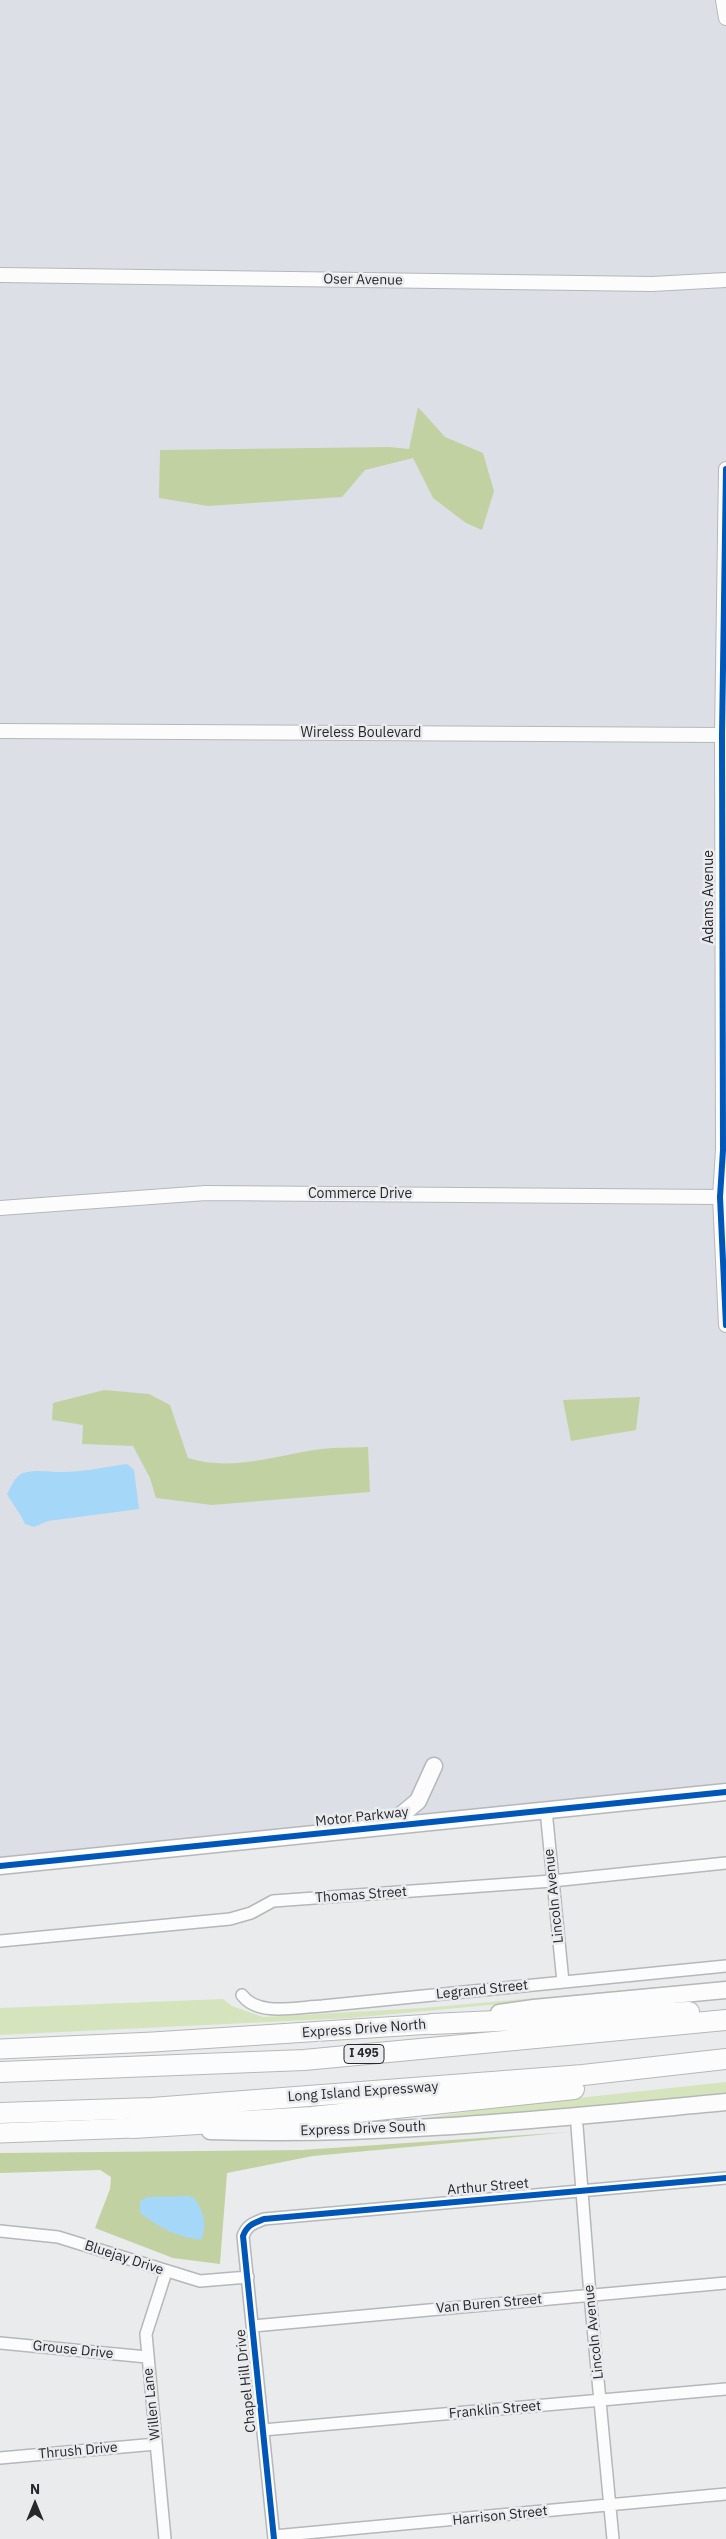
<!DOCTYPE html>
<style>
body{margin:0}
#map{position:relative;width:726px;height:2539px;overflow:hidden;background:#eaebed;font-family:"IBM Plex Sans",sans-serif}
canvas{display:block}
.north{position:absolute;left:10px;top:2479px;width:50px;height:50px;-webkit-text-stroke:4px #e9ebee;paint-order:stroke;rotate:0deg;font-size:14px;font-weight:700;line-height:20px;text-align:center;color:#28282a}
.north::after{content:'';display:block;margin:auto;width:18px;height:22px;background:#28282a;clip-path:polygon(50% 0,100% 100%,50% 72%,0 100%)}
</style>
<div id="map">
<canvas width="726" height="2539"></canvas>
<div class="north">N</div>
</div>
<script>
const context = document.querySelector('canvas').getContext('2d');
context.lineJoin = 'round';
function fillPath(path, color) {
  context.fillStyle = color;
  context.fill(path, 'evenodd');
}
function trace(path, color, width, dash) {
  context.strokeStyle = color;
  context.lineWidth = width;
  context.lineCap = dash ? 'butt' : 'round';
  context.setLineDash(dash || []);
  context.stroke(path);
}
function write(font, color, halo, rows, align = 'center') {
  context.font = font + ' "IBM Plex Sans",sans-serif';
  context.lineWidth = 5;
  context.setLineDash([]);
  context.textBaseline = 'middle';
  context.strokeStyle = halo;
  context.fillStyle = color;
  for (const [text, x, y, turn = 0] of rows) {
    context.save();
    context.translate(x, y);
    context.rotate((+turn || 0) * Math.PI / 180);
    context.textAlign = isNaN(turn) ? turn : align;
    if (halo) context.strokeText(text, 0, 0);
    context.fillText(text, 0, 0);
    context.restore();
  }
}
fillPath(new Path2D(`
 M0,0H726V1795L0,1869Z`), '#dcdfe6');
fillPath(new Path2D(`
 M726,1981V1983L350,2018L0,2035V2008L223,1999L232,2006L263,2017L423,2008Z
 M726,2082V2097L515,2117L418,2119L513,2105Z`), '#d6e4bd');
fillPath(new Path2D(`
 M418,407L445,437L483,453L494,491L482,530L466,523L433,498L413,458L365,470L342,497L208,506L159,498L160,450L389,447L409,449Z
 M104,1390L149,1394L170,1405L188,1458C233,1472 277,1455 321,1449C336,1447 352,1448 368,1447L370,1492L212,1505L156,1498L150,1478L133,1446L82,1444L83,1425L52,1420L53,1403Z
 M640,1397L636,1430L571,1441L563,1400Z
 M570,2132L313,2156L227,2173L220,2264L173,2258L95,2228L110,2189L111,2177L100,2170L0,2173V2153L302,2150Z`), '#c2d1a1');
fillPath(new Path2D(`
 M127,1464L134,1470L139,1509L48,1521L34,1527L25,1524C20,1512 13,1505 7,1494C11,1487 15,1476 23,1473C36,1469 49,1472 62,1472C83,1472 105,1467 127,1464Z
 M188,2196L194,2198C204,2212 208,2225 201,2240C176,2237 159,2227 140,2213V2201L148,2197Z`), '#a5d7f8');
const minor = new Path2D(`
 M546,1810L563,1982
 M0,1941L230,1919L251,1913L273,1901L552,1881L726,1863
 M242,1995C258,2017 297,2007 322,2006L726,1966
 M577,2126L590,2295L613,2539
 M0,2231L58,2237L200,2281L248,2277
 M253,2326L726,2283
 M0,2343L147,2357
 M263,2430L726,2389
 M0,2458L156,2444
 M274,2536L726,2494
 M165,2539L146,2334L166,2272
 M274,2539L243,2236C247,2225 254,2223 264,2219L726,2178`);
const tertiary = new Path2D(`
 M723,0L726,18
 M0,275L652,284L726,280
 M726,469L722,735L723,1150L720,1197L726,1325
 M0,731L722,735
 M0,1208L206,1193L720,1197`);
const secondary = new Path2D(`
 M388,1826L418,1801L434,1766
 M0,1866L726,1792
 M499,2013L534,2008L726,1990
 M210,2131C382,2137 555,2118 726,2102`);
const trunk = new Path2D(`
 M0,2049L153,2042L432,2024
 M0,2133L133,2128`);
const motorway = new Path2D(`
 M432,2024L689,2012
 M0,2072L304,2060L726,2020
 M0,2113L152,2108L583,2075L726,2059
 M133,2128L312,2117L574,2089`);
trace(minor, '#b6b7b8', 14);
trace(tertiary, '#b6b7b8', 16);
trace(secondary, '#b6b7b8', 19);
trace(trunk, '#b6b7b8', 21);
trace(motorway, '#b6b7b8', 22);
trace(minor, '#fcfcfc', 11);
trace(tertiary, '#fcfcfc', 14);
trace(secondary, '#fcfcfc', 16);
trace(trunk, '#fcfcfc', 19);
trace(motorway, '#fcfcfc', 20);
trace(new Path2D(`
 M726,469L722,735L723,1150L720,1197L726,1325
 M0,1866L726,1792
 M274,2539L243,2236C247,2225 254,2223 264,2219L726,2178`), '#0057b8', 6);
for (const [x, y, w] of [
 [364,2054,40]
]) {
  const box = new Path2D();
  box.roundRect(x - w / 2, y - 9.5, w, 19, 4);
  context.fillStyle = '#e9ebee';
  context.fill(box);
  trace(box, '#28282a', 1);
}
write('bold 12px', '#28282a', null, [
 ["I 495",364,2054]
]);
write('14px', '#28282a', '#e9ebee', [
 ["Oser Avenue",363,280,1],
 ["Wireless Boulevard",361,733],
 ["Adams Avenue",709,897,-90],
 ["Commerce Drive",360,1194],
 ["Motor Parkway",362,1817,-6],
 ["Thomas Street",361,1895,-4],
 ["Lincoln Avenue",554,1896,-96],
 ["Legrand Street",482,1990,-6],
 ["Express Drive North",364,2029,-4],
 ["Long Island Expressway",363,2092,-4],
 ["Express Drive South",363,2129,-2],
 ["Arthur Street",488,2187,-5],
 ["Bluejay Drive",124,2258,18],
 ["Van Buren Street",489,2304,-5],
 ["Lincoln Avenue",594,2332,-96],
 ["Grouse Drive",73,2350,6],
 ["Chapel Hill Drive",246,2381,-96],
 ["Willen Lane",152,2404,-96],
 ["Franklin Street",495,2410,-5],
 ["Thrush Drive",78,2451,-5],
 ["Harrison Street",500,2516,-6]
]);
</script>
